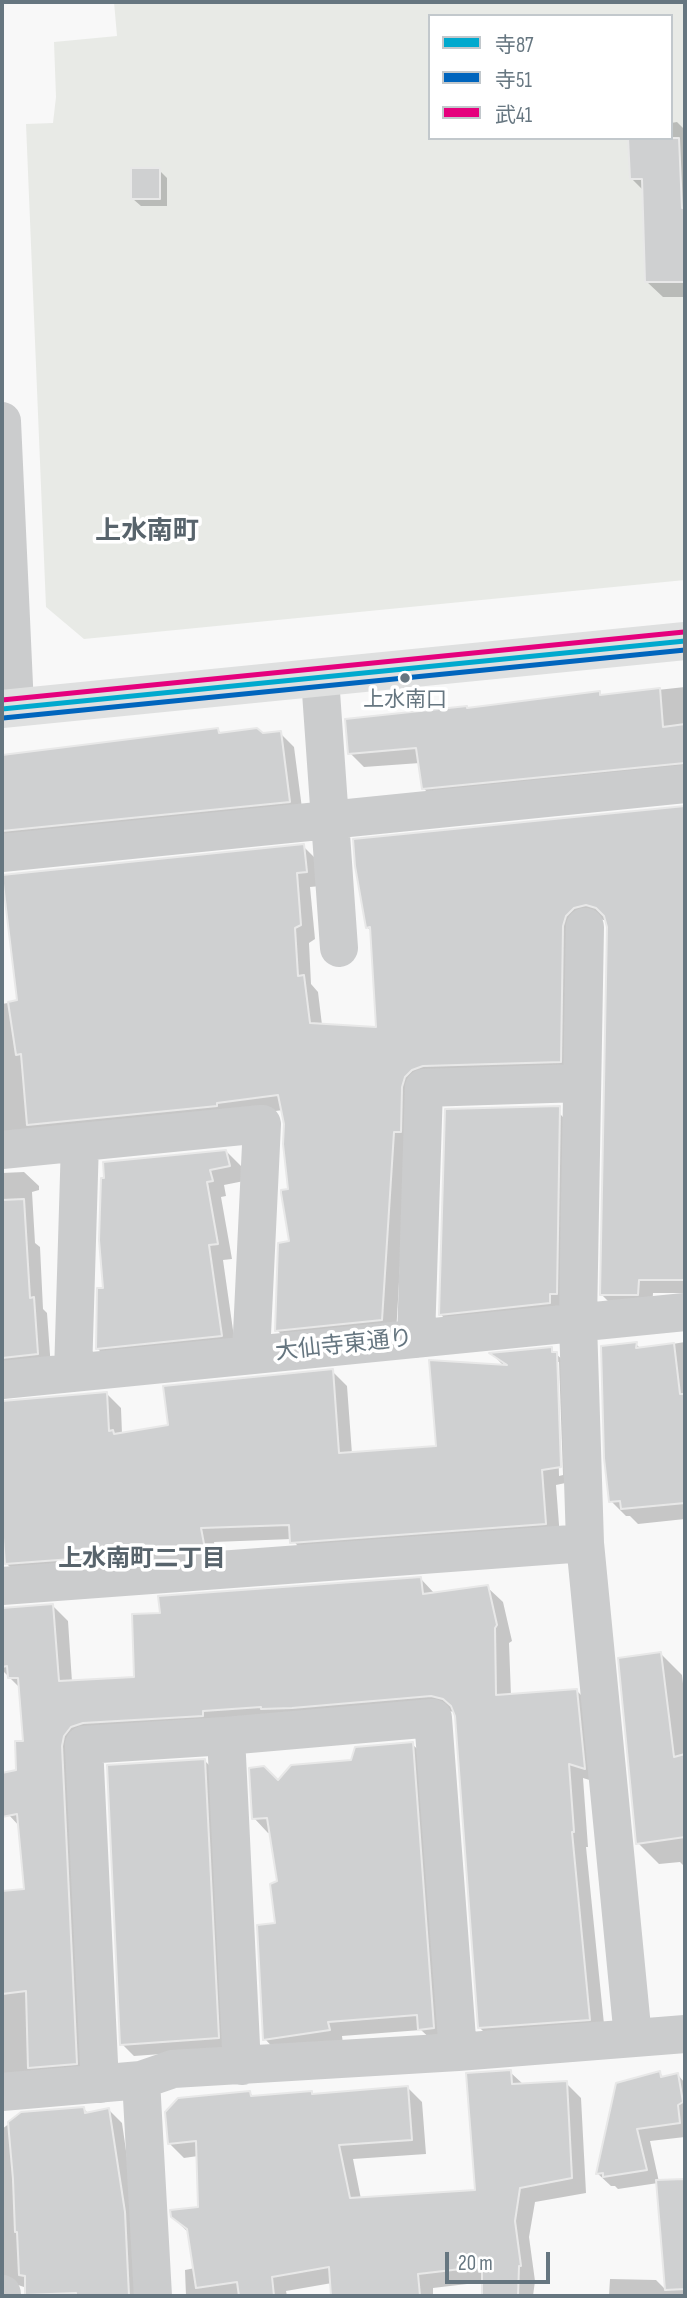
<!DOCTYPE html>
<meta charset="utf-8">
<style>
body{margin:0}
#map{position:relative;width:687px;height:2298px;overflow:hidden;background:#f8f8f8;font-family:"Sofia Sans Condensed","Noto Sans JP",sans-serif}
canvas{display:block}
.frame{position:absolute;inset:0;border:4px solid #667680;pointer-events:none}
.legend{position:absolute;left:428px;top:14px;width:245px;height:126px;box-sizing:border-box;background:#fff;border:2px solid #c2c8cc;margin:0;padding:9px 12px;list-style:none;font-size:21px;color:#667680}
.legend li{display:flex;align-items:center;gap:14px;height:35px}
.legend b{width:35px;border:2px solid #c2c8cc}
.scale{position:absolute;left:445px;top:2252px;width:105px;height:32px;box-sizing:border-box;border:4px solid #667680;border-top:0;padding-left:9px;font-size:21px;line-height:24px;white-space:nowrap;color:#667680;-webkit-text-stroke:5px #fff;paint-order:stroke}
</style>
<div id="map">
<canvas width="687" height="2298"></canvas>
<div class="frame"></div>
<ul class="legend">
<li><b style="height:9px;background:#00a9ce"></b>寺87</li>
<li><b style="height:9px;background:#0065bd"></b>寺51</li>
<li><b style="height:9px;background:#e5007d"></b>武41</li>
</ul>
<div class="scale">20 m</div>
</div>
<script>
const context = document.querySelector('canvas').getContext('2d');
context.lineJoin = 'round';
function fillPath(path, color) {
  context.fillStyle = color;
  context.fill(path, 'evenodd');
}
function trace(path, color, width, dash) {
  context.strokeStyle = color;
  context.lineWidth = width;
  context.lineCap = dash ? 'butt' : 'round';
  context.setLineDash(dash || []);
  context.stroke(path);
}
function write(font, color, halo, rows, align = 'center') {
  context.font = font + ' "Sofia Sans Condensed","Noto Sans JP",sans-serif';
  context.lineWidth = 7;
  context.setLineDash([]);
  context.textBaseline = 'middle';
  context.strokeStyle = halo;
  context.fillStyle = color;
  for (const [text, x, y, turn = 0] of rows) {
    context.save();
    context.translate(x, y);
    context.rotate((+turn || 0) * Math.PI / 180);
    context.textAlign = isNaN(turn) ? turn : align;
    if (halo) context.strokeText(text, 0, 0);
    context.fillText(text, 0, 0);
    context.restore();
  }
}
fillPath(new Path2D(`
 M114,2H685V580L84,639L46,607L26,124L53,123L56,97L54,42L117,36ZM430,16H671V138H430Z`), '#e8eae6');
fillPath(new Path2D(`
 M677,122L685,130V297H663L647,282L644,191L632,179L671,138V123Z
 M159,170L167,178V206H141L133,199Z
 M685,687V777L438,802L423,788L420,763L364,767L350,753L468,709L599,693L602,696Z
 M217,729L222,734L280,733L294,747L303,816L2,844V757Z
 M685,808V1082L620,1094L609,926L607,921L600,919L574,1076L438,1080L407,1146L396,1334L291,1344L277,1330L291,1242L286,1124L283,1110L2,1148V1004L19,1001L303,846L318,861L321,886L310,887L315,939L309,943L311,984L318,992L322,1025L378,1029L372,932L367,927L355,841Z
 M559,1113L571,1125L568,1306L453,1326L440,1314Z
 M605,1113H685V1293H653L652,1308L616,1309L602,1295Z
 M226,1151L241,1166L244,1181L224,1185L226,1196L221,1197L232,1259L223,1260L236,1351L112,1363L97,1348L104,1289Z
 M24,1172L39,1186V1190L32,1192L35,1243L40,1247L43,1309L47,1313L51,1368L2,1379V1173Z
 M685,1342V1519L638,1524L630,1516H626L611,1501L636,1344L641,1349Z
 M551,1349L571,1368L575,1481L556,1485L560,1538L307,1557L292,1539L214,1542L218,1563L21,1578L6,1563L2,1499V1403L106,1393L121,1408L122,1434L170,1426L332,1371L347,1386L352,1454L438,1448L505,1367L493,1355ZM556,1362H559L563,1475L559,1476Z
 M421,1579L435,1594L487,1587L503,1602L512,1641L509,1643L511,1696L577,1691L592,1706L599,1783L583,1778L588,1847H586L605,2034L495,2043L480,2028L455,1712L448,1711L99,1738L92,2078L2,2081V1893L25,1891L20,1827L9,1815L25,1743L21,1689L2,1670V1609L53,1606L68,1621L72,1682L136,1678L162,1615Z
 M661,1654L682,1675L685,1701V1867L680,1862L659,1864L638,1843Z
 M412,1744L427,1758L448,2042L435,2043L421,2030L342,2036L343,2044L279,2054L265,2039L279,1882L271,1833H268L254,1818L278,1782Z
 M205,1761L217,1773L230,2049L134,2056L122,2044Z
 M510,2072L524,2085L566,2083L581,2098L586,2193L535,2202L529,2237L535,2281L533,2296H484V2282L433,2288V2296H333L332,2283L286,2291L287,2296H186L185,2270L195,2268L189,2233L172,2217L200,2208L198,2156L184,2158L169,2143L250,2093L254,2097L312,2093L314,2095L407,2087L422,2102L426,2154L353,2159L361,2199L476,2192Z
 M660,2073L664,2078L678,2075L685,2083V2137L650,2141L659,2182L685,2181V2296H609L610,2279L656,2280L667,2291L658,2183L618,2189L615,2186H611L597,2173Z
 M84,2109L89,2114L109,2110L122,2123L137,2226L142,2296H25L24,2287L15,2284L2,2290V2129L22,2114Z`), '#0003');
const building = new Path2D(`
 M628,138H679L682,208H684L685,282H645L642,179H630Z
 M131,168H160V199H131Z
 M660,688L663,727L685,724V763L422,789L416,748L348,754L345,719L467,706V708L600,691V695Z
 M218,728L219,733L257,728L263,733L281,731L290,802L2,831V755Z
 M685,806V1280H639L638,1295H600L607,927L604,916L596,908L586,905L574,908L566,916L563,926L561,1062L423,1066L412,1070L405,1077L402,1087L401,1132H394L382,1320L275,1331L278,1243L289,1241L281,1193V1190L288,1189L283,1144L284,1124L278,1095L217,1103V1106L27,1125L21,1054L16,1055L8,1002L17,1000L2,875L304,844L307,872L297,873L301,925L295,928L298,976L304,975L310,1023L376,1027L370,927L366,928L355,866L353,839Z
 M560,1106L557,1294H550V1303L439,1315L445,1109Z
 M226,1150L230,1166L210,1170L213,1181L207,1182L218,1244L209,1245L222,1336L96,1349L97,1288H103L99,1240L101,1178H104L103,1162Z
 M24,1199L30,1298L34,1297L38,1354L2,1358V1200Z
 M637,1342L636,1348L674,1343L680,1394H685V1503L621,1509L620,1501L609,1502L604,1458L601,1346Z
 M552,1347V1352H557L561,1467L542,1470L546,1524L290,1543L289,1525L201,1528L205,1549L5,1564L2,1524V1401L107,1392L109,1431L113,1430L114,1434L168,1425L163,1386L333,1369L339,1453L436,1446L429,1360L507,1365L489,1353Z
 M421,1577L423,1594L488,1585L497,1625L495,1628L496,1695L577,1689L585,1769L569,1764L574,1832H572L590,2020L478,2028L455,1716L451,1706L443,1699L431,1696L292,1708L261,1709V1707L203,1711V1716L83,1723L71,1727L64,1736L62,1746L77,2064L28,2068L26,1991L2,1994V1891L24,1889L17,1814L2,1817V1773L16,1770L15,1741H23L18,1678H8L7,1666L2,1667V1608L53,1604L59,1681L134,1677L132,1614L160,1613L158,1596Z
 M661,1652L674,1757L685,1754V1837L636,1844L618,1658Z
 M413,1742L434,2028L418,2030L417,2015L328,2022L330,2030L263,2040L257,1925L275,1923L270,1884L277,1881L267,1818L252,1819L249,1768L264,1766L278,1780L291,1765L351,1760L355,1747Z
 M205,1759L219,2038L120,2045L107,1765Z
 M511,2070L512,2084L567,2081L572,2178L520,2188L515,2221L521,2266H519L518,2296H482V2271L479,2272L478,2267L418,2274L420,2296H331L329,2267L272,2277L274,2296H239L237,2282L196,2288L187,2229L171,2217L170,2210L198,2207L196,2141L168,2144L165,2112L178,2098L250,2091L251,2096L312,2091V2094L408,2086L412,2140L339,2145L350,2198L475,2190L466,2073Z
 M660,2071L661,2077L678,2073L683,2102L678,2105L680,2123L637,2129L647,2170L603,2177V2173L596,2174L616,2083Z
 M84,2107L85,2113L109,2108L125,2212L129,2296H76V2293L25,2295V2276L19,2275L17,2232H15L13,2179L8,2122L21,2112Z
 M685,2179V2289L665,2290L656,2180Z`);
fillPath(building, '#cfd0d1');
trace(building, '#e8e8e8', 2);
trace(new Path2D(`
 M320,678L339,948
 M2,853L685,784
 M585,927L578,1323L585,1543L633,2038
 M2,1150L262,1124L251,1355
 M416,1339L424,1088L582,1083
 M73,1373L80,1142
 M2,1380L685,1312
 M2,1586L585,1543
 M226,1736L242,2066
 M141,2080L153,2296
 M100,2084L84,1745L226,1736L433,1718L458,2052
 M2,2092L141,2080L173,2069L458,2052L685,2034
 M2,2294V2296`), '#cbcccd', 38);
trace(new Path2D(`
 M2,421L15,707`), '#cbcccd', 38);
trace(new Path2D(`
 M2,709L685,641`), '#dfe0e0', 38);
trace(new Path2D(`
 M2,709L685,641`), '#00a9ce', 5);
trace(new Path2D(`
 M3,718L685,650`), '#0065bd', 5);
trace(new Path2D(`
 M2,700L684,632`), '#e5007d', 5);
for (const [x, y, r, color] of [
 [405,678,6,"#667680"]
]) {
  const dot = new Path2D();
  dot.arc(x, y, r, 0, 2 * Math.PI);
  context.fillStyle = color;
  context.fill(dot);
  trace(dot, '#fff', 2.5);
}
write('21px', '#667680', '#fff', [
 ["上水南口",405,701]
]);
write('23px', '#667680', '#fff', [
 ["大仙寺東通り",344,1346,-6]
]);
write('bold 24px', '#58646c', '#fff', [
 ["上水南町二丁目",142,1560]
]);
write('bold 26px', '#58646c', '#fff', [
 ["上水南町",147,532]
]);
</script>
